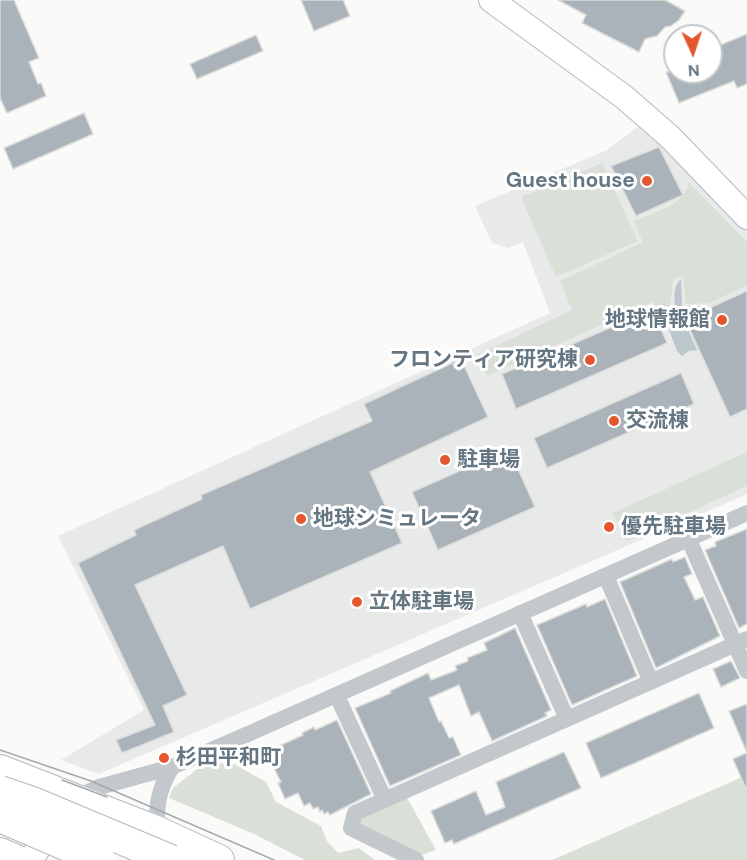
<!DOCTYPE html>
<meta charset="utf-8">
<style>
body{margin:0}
#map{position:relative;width:747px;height:860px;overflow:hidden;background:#fafaf8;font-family:"DM Sans",sans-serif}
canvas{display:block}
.north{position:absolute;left:663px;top:24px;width:60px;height:60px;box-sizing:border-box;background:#fff;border:2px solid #c1c8cd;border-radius:50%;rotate:177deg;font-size:16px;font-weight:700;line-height:24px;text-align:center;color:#657683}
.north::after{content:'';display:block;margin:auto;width:21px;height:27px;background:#e4572e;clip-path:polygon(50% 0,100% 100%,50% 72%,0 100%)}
</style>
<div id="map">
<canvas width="747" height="860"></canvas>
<div class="north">N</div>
</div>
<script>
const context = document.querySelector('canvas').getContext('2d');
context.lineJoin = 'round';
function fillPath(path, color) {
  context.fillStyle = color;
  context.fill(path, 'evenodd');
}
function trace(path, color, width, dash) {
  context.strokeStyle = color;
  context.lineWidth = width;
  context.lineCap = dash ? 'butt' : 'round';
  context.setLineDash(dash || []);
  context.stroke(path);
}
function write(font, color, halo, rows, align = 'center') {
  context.font = font + ' "DM Sans","Noto Sans JP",sans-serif';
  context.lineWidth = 6;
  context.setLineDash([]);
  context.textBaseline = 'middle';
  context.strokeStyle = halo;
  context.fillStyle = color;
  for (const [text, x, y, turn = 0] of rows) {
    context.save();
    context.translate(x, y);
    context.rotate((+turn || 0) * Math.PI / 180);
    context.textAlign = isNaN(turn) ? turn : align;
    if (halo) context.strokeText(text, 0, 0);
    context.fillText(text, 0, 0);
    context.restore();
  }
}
fillPath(new Path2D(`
 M643,123L747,217V494L99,774L61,760L144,710L58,536L550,313L523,242L508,248L492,243L475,206L607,150Z`), '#e8e9e9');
fillPath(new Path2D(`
 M602,163L638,241L556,277L521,197Z
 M689,183L747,242V285L710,303L686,304L683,275L673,280L668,323L662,326L653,302L487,376L477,355L572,310L560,281L643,242L633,221C654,212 683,207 689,183Z
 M747,452V486L626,541L613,513Z
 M205,763L234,764L266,782L276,802L321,826L327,841L338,853L359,848L375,860H305L254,834L169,798L173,788Z
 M747,775V860H552Z
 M405,794L436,850L418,856L360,831L362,812Z`), '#dadfd7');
fillPath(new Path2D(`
 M681,279L682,306H707L683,316V319L697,350L689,351L682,356L677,351L669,330C670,326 673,321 674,316C677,303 670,289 681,279Z`), '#bbc7cb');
const building = new Path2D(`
 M0,0H14L39,58L29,62L38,84L41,83L46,96L7,113L0,98Z
 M301,0H343L350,16L314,31Z
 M558,0H665L685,11L679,20L671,26L665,27L657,36L645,39L639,52L582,23L586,15Z
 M747,34V84L737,88L734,81L679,103L666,72H711V49Z
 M256,35L263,51L197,79L190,64Z
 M84,113L93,134L13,169L4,148Z
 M659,147L683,195L636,216L611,166Z
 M747,291V409L730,417L685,319Z
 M651,306L667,343L516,409L502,374L612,327L611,325Z
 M461,359L488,417L370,472L402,543L250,609L223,546L135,585L187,695L163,706L174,732L122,753L116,740L155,725L78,563L136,535L134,530L202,499L201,495L372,421L364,404Z
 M681,373L694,404L547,468L534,438Z
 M509,449L535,507L438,550L412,492Z
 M747,529V624L739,628L705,550L716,546L715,542Z
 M685,557L692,574L684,577L695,600L703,597L720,636L656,668L620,582L672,559L673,562Z
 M605,599L637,676L572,705L537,625L586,604L587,607Z
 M515,628L551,710L545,713L547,716L492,741L479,712L471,716L459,685L429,698L439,722L441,721L449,738L453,737L461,755L390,786L355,708L391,693L390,691L428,673L431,680L457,670L455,666L468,661L467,658L487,650L484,643Z
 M731,661L740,678L721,687L713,669Z
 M699,693L714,728L601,778L586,743Z
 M747,704V791L733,759L747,753L729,711Z
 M337,720L371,794L330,815L328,812L324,814L322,810L320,812L318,807L313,809L310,803L304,806L298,793L285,799L278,783L281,782L266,752L303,735L302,733L314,727L315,730Z
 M564,752L581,788L454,844L452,840L445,843L431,811L476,791L486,815L505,807L496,782Z`);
fillPath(building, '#aab3b9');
trace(building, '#dcdcda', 1.5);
const secondary = new Path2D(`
 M491,0L624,97L670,137L747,217
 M30,860L57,823`);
const highway = new Path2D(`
 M0,770L156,831L219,860
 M0,853L16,860`);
trace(secondary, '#b3babf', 26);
trace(highway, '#b4b9bd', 32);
trace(new Path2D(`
 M689,540L747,671
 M606,576L651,682
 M520,613L567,719
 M337,696L385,800
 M76,798L99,787L172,767L248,734L747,513
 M156,831C157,804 158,790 172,767
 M416,860L351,828L355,813L747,639`), '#c3c8cc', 16);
trace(secondary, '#fff', 24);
trace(highway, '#fff', 30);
trace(new Path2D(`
 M0,750L91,781L274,860
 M62,780L107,797`), '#a2aab0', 1.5);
const highwayBridge = new Path2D(`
 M0,791L35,803L171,860
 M0,817L100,860`);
trace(highwayBridge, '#b4b9bd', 32, []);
trace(highwayBridge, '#fff', 30);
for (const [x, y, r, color] of [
 [647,181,6,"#e4572e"],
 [722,320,6,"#e4572e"],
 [590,360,6,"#e4572e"],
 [614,421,6,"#e4572e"],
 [445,460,6,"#e4572e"],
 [301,519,6,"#e4572e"],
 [609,527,6,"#e4572e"],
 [357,602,6,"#e4572e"],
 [164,758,6,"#e4572e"]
]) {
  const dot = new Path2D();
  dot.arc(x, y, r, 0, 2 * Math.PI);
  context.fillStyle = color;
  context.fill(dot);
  trace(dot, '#fff', 2);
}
write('bold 21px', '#657683', '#fff', [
 ["Guest house",635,181,"right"],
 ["地球情報館",710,320,"right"],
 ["フロンティア研究棟",578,360,"right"],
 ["交流棟",626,421],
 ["駐車場",457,460],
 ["地球シミュレータ",313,519],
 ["優先駐車場",621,527],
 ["立体駐車場",369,602],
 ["杉田平和町",176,758]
], 'left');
</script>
